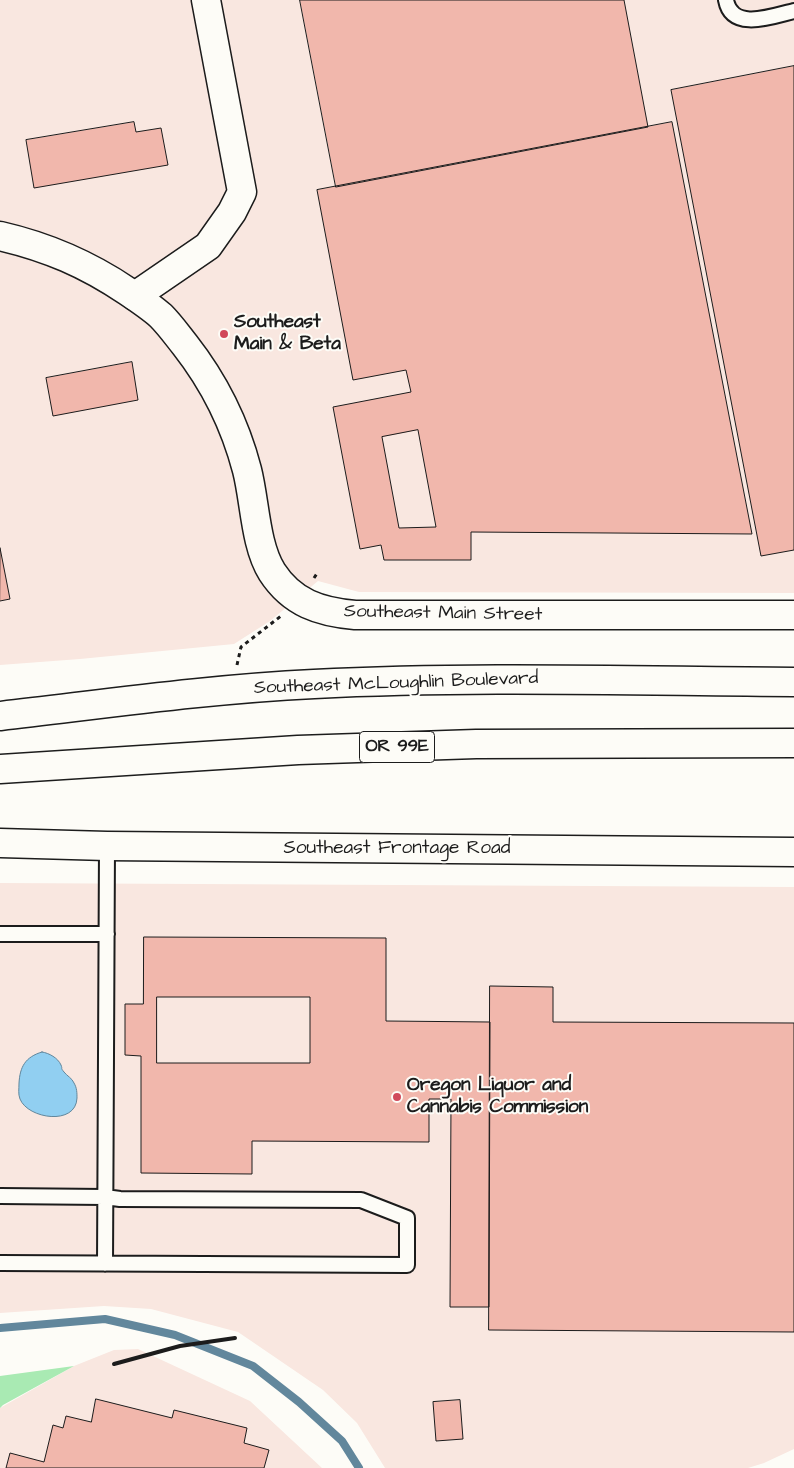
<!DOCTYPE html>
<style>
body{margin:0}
canvas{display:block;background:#fdfcf7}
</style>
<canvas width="794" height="1468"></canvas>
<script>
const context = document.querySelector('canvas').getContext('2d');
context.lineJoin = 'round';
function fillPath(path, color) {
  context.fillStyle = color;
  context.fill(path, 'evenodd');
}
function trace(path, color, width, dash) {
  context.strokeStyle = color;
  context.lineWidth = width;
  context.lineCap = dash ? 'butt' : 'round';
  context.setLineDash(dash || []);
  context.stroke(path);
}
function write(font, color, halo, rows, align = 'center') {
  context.font = font + ' "Architects Daughter",sans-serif';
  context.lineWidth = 4;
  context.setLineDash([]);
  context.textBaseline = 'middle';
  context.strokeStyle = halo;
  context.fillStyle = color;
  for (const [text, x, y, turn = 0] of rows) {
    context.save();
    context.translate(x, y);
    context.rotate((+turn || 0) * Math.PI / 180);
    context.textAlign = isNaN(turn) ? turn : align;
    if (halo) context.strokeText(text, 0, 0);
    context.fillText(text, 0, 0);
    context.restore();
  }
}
fillPath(new Path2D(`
 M0,0H794V593L359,592L318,581L270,621L234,644L80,659L0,665Z
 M0,883L794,887V1449L764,1463L748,1468H385L357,1423L323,1390L238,1332L151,1309L104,1306L0,1313Z
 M138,1349L250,1401L322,1468H0V1408L74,1366L114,1350Z`), '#f9e7e0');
fillPath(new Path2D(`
 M74,1366L3,1405L0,1408V1376Z`), '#a9eab3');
const water = new Path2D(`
 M42,1052C49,1053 58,1058 61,1065C63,1070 60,1067 64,1072C67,1076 72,1078 74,1083C77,1088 77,1093 77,1098C76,1126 28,1119 20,1099C18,1094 19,1089 19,1083C20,1067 25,1057 42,1052Z`);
fillPath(water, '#91cff1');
trace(water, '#62879c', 1);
trace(new Path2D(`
 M0,1328L105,1319L175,1335L253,1366L299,1402L342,1441L359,1468`), '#62879c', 8);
const building = new Path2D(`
 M300,0H624L648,127L336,187Z
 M794,66V550L761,556L671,90Z
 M134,122L136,132L161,128L168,165L34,188L26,140Z
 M672,122L752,534L471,532V560H384L381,545L360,549L333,407L411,392L406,370L353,380L317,190ZM418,430L436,527L399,528L382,437Z
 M132,362L138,400L53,416L46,378Z
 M0,548L10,599L0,601Z
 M144,937L386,938V1021L490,1022L489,1307H450L451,1099H429V1142L252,1141V1174L141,1173V1056L125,1055V1004H143ZM157,997H310V1063H157Z
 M490,986L553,987V1022L794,1023V1332L489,1330Z
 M96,1399L172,1418L174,1410L247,1428L244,1443L269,1450L264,1468H6L10,1453L44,1462L53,1425L63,1428L66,1416L91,1422Z
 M460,1400L463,1439L436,1441L433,1402Z`);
fillPath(building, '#f1b7ac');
trace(building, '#1c1c1c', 1);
const service = new Path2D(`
 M726,0C732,32 773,16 794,11
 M0,934H107
 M0,1196L105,1197L120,1199L361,1200L407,1218V1265L0,1263
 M105,1264L107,846`);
const minor = new Path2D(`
 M135,296L208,246L232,212L242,192L206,0`);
const tertiary = new Path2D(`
 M0,236C48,247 87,264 127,291C139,299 151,307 161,316C170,325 177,335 185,345C214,382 235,424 247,470C255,501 255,545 272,572C292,603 320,612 355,615H794
 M0,843L107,846L794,852`);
const trunk = new Path2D(`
 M0,716C105,704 209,689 314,684C474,676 634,681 794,682
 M0,769L298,750L476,744L794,743`);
trace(service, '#1c1c1c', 18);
trace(minor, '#1c1c1c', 31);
trace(tertiary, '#1c1c1c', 31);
trace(trunk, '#1c1c1c', 31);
trace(new Path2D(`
 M314,578L318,572
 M237,665L241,647L281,616`), '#1c1c1c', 3, [4, 4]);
trace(service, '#fdfcf7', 14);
trace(minor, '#fdfcf7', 28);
trace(tertiary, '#fdfcf7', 28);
trace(trunk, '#fdfcf7', 28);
trace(new Path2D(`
 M114,1364L180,1346L235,1338`), '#1c1c1c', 4);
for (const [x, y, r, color] of [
 [224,334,5,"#d1495b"],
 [397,1097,5,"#d1495b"]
]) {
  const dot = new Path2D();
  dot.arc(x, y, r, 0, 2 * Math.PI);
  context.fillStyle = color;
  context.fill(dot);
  trace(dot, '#fdfcf7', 2);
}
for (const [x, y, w] of [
 [397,747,75]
]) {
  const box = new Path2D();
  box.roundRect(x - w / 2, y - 15.5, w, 31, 4);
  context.fillStyle = '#fdfcf7';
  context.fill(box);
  trace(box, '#1c1c1c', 1);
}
write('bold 18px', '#1c1c1c', null, [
 ["OR 99E",397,747]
]);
write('bold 19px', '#1c1c1c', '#fdfcf7', [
 ["Southeast",234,323],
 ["Main & Beta",234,345],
 ["Oregon Liquor and",407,1086],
 ["Cannabis Commission",407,1108]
], 'left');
write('19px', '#1c1c1c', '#fdfcf7', [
 ["Southeast Main Street",443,614,1],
 ["Southeast McLoughlin Boulevard",396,684,-2],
 ["Southeast Frontage Road",397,849]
]);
</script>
